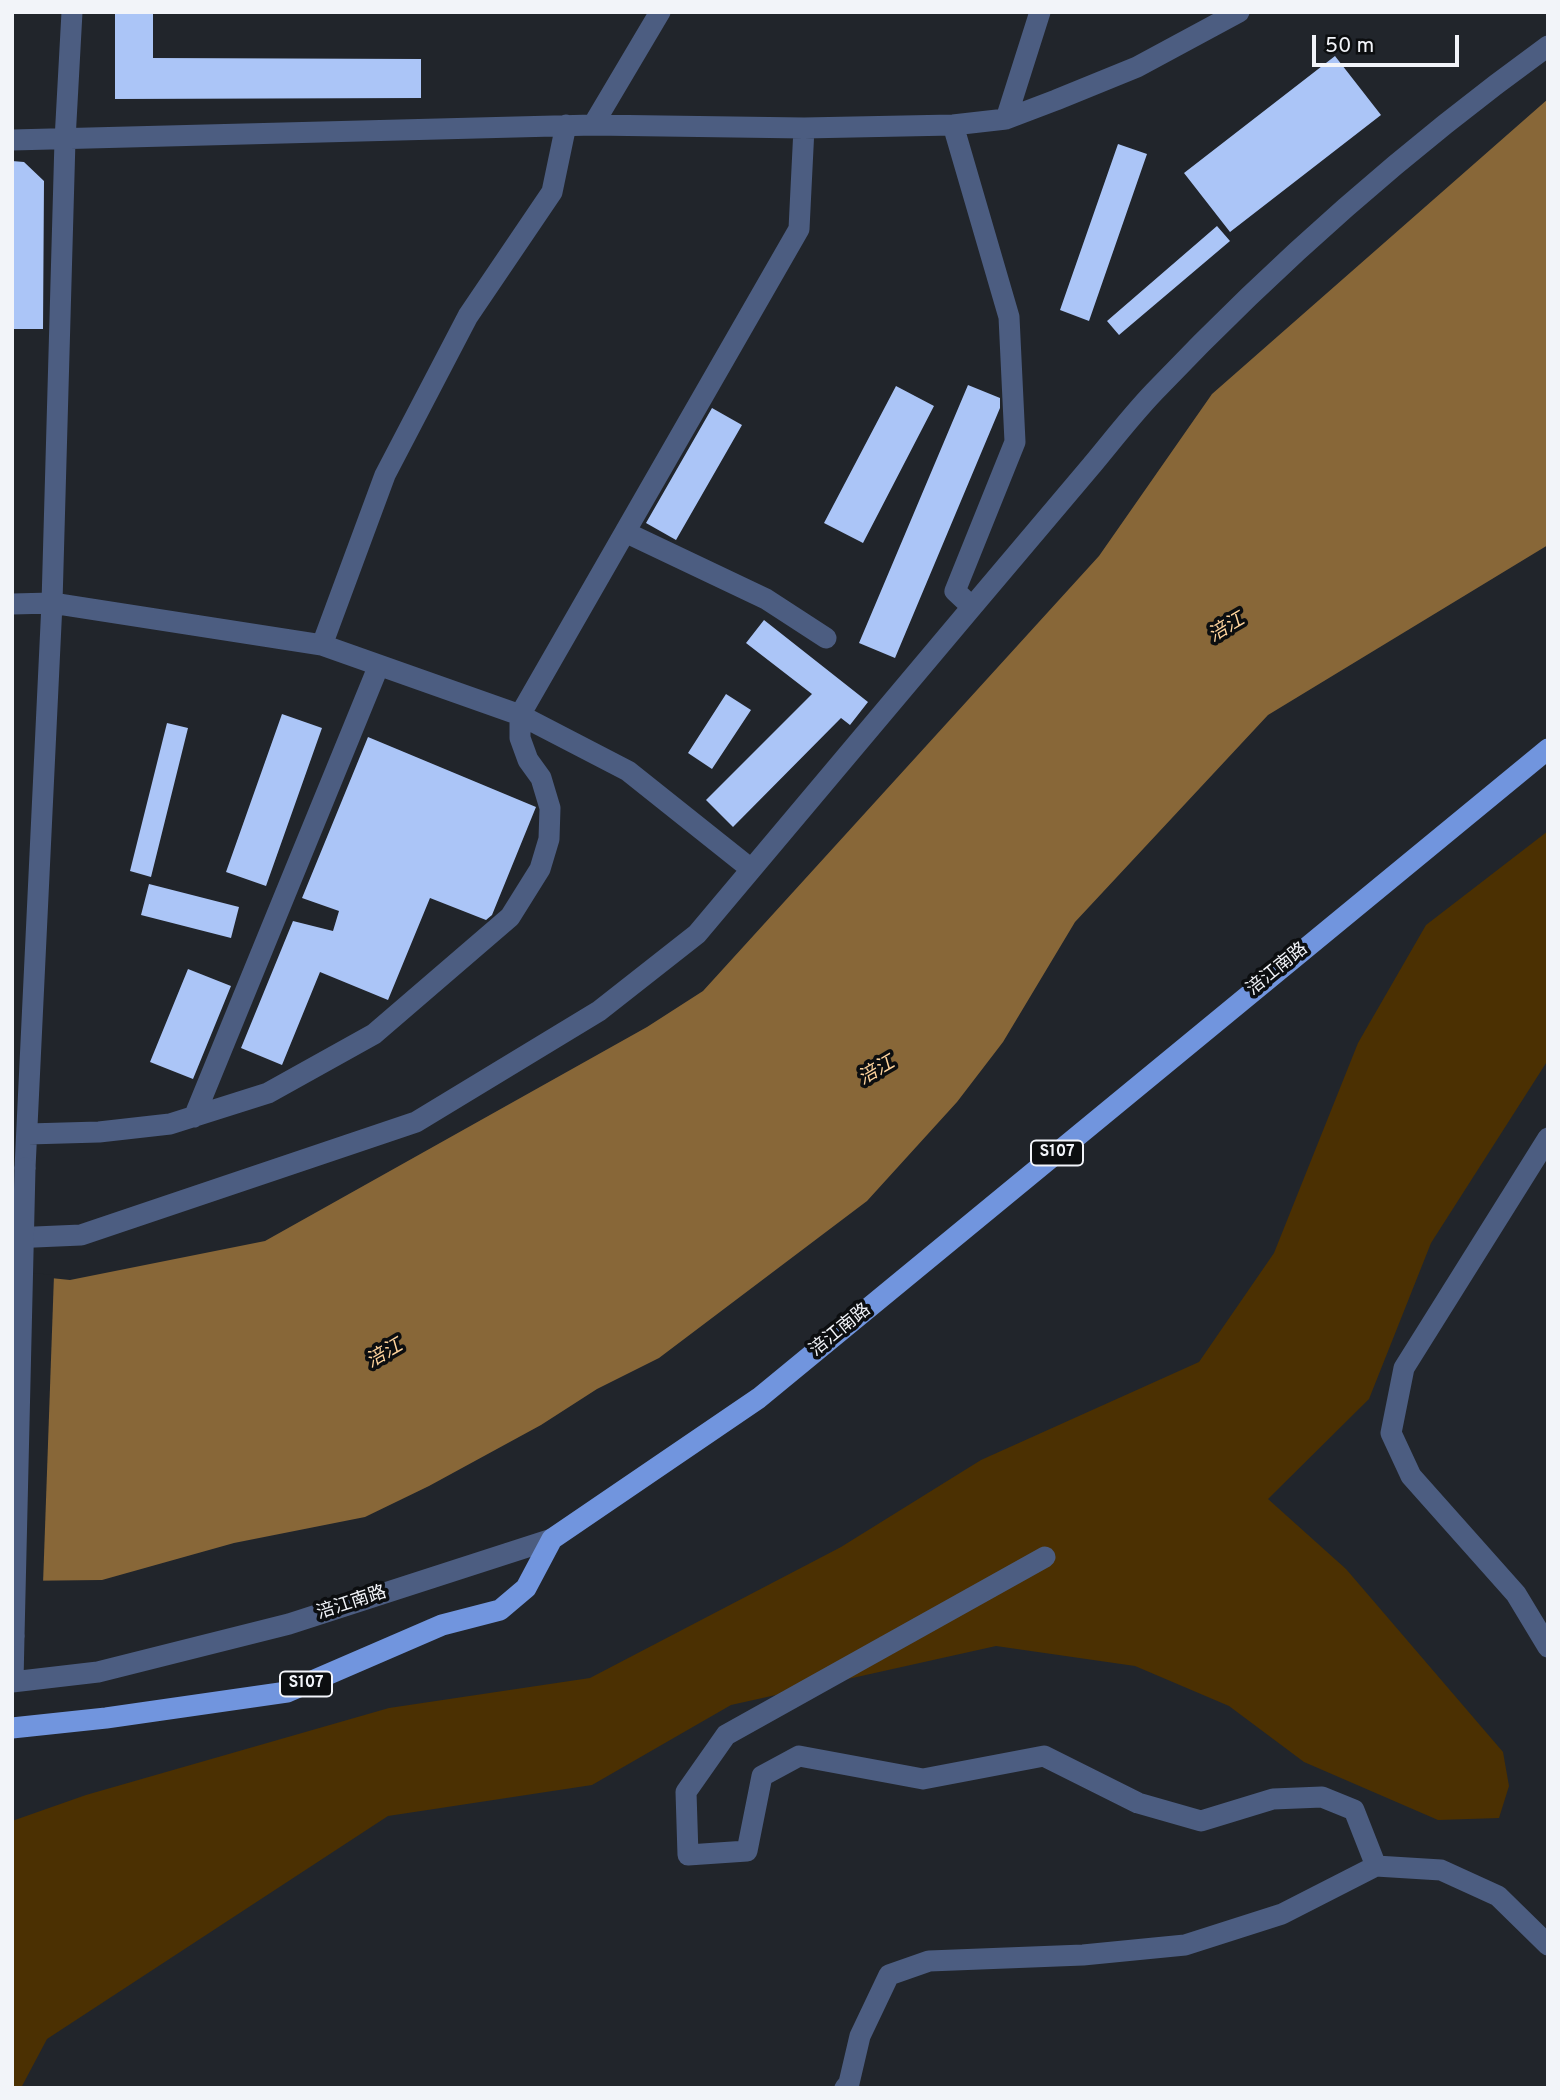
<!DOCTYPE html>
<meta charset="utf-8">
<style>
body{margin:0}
#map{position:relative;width:1560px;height:2100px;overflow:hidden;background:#21252b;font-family:Overpass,sans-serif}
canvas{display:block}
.frame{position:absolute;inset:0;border:14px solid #f2f4f9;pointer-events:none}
.scale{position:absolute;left:1312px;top:35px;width:147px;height:32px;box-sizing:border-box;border:4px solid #f2f4f9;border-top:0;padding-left:9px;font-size:21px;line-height:24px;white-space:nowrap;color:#f2f4f9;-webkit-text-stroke:5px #0c0e10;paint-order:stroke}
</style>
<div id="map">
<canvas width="1560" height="2100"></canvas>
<div class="frame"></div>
<div class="scale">50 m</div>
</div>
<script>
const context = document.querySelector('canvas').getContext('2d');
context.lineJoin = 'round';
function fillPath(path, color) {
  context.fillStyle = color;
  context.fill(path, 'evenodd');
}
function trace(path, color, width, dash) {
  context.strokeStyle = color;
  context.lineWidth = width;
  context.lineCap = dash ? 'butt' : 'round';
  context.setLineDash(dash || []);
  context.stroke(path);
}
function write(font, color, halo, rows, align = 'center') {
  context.font = font + ' Overpass,"Noto Sans SC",sans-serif';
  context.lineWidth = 7;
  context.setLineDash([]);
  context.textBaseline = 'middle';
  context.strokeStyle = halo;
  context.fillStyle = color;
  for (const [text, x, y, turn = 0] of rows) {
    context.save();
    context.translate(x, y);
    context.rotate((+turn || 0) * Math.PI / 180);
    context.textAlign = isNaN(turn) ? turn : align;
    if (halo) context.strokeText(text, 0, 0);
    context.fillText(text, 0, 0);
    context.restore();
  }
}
fillPath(new Path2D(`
 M1548,831V1060L1431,1243L1369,1399L1268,1499L1346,1569L1503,1752L1509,1786L1499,1818L1438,1820L1304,1762L1229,1706L1135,1666L996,1646L731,1705L592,1785L388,1816L47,2039L21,2088H12V1821L86,1795L389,1708L590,1678L841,1547L981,1460L1199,1362L1274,1253L1358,1043L1426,925Z`), '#4b3002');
fillPath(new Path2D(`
 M1548,99V545L1268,715L1075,922L1003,1042L957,1102L867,1201L659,1358L597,1389L541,1425L429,1486L365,1517L234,1543L102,1580L12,1581V1274L70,1280L265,1241L647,1027L703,991L1099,556L1212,394Z`), '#886738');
fillPath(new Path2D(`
 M12,1271L54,1275L43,1584H12Z`), '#21252b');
fillPath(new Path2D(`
 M115,12H153V58L421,59V98L115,99Z
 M1335,56L1381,115L1230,232L1184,173Z
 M1118,144L1147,154L1089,321L1060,310Z
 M12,161L24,162L44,181L43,329H12Z
 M1217,226L1230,241L1119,335L1107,321Z
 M968,385L1000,398V408L895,658L859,643Z
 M896,386L934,406L863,543L824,523Z
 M712,408L742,425L676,540L646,523Z
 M764,620L868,702L850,725L841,718L733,827L706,800L812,694L746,643Z
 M726,694L751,710L712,769L688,753Z
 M282,714L322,728L266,886L226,872Z
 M167,723L188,728L151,877L130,871Z
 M368,737L536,807L492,915L486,920L430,898L388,1000L320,972L282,1065L241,1048L293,921L333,931L339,911L302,898Z
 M149,884L239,907L231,938L141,915Z
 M188,969L231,986L193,1079L150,1062Z`), '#abc5f7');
trace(new Path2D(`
 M1006,119L1040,12
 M593,125L660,12
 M12,140L593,125L804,128L953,125L1006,119L1056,100L1137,67L1239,12
 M625,532L766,599L826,638
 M12,604L52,603L322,645L520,715L628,771L751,869
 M972,607C1012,559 1052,512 1092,465C1112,441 1132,415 1154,392C1274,266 1407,148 1548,46
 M322,645L385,475L468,316L552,192L566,125
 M194,1117L379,665
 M28,1134L99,1132L170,1124L268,1093L374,1034L510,917L540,869L549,839L550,808L541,778L528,760L520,738V715L799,229L804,128
 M1548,1138L1404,1368L1391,1433L1411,1476L1516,1594L1548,1647
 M25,1168L52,603L65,140L72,12
 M12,1238L81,1235L416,1122L599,1011L697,934L972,607L955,591L1015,442L1009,317L953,125
 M1045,1557L726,1735L686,1792L688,1855L747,1851L762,1776L799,1756L923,1779L1044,1756L1138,1803L1201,1821L1273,1799L1322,1797L1354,1810L1376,1866
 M12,1682L98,1672L289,1624L552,1539
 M13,1682L14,1636
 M845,2088L849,2083L860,2036L889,1975L929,1961L1083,1955L1185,1945L1282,1914L1376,1866L1441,1870L1498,1896L1548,1945`), '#4c5d81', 21);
trace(new Path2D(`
 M12,1728L106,1718L287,1692L442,1625L500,1610L526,1588L552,1539L759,1398L1548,749`), '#7195de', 21);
trace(new Path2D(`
 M14,1636L25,1168`), '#4c5d81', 21);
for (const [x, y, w] of [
 [1057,1153,52],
 [306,1684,52]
]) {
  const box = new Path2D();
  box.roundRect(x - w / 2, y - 12.5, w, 25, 5);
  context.fillStyle = '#0c0e10';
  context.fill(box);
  trace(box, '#f2f4f9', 2);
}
write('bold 16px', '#f2f4f9', null, [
 ["S107",1057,1153],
 ["S107",306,1684]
]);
write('18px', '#f2f4f9', '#0c0e10', [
 ["涪江南路",1278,970,-39],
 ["涪江南路",841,1331,-39],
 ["涪江南路",352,1604,-18]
]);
write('italic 19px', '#ffd49d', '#0c0e10', [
 ["涪江",1227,629,-31],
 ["涪江",877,1072,-30],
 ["涪江",385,1355,-30]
]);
</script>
